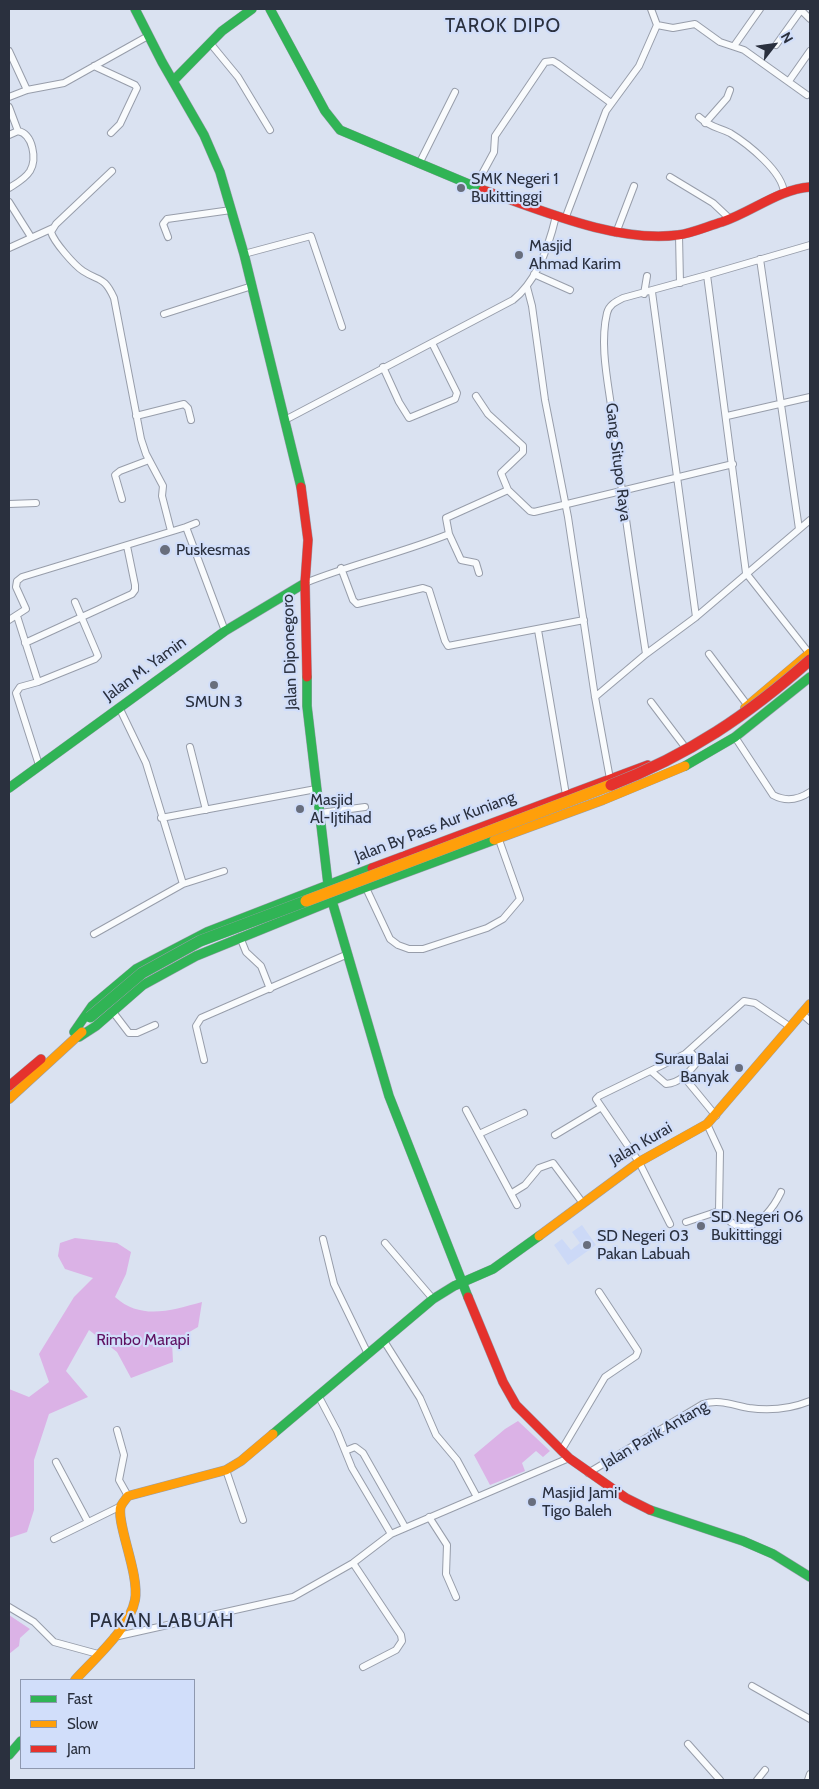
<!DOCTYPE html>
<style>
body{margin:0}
#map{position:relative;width:819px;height:1789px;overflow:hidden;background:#dae2f1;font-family:Cabin,sans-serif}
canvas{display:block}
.frame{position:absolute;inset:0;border:10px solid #2a303e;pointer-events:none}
.legend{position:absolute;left:20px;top:1679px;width:175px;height:90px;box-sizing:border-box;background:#d1defa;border:1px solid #8e98af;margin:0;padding:6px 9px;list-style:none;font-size:15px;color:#2a303e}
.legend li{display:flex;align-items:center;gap:10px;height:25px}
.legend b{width:25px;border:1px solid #8e98af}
.north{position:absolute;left:749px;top:20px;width:50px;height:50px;-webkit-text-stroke:4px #d1defa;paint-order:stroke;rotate:60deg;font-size:14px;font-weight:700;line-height:20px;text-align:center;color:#2a303e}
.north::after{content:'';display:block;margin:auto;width:18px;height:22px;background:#2a303e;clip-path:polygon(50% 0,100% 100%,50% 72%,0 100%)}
</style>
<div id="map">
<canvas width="819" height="1789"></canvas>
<div class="frame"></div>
<ul class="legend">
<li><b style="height:6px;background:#30b455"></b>Fast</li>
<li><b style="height:6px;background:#ff9f0a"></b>Slow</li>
<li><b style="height:6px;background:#e5322d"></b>Jam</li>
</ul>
<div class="north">N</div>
</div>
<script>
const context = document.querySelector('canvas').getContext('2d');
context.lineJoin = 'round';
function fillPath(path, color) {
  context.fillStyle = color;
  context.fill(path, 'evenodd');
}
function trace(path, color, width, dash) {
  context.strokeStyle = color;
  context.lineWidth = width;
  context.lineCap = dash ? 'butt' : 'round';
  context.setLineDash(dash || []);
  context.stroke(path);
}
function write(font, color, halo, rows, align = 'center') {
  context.font = font + ' Cabin,sans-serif';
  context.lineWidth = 4.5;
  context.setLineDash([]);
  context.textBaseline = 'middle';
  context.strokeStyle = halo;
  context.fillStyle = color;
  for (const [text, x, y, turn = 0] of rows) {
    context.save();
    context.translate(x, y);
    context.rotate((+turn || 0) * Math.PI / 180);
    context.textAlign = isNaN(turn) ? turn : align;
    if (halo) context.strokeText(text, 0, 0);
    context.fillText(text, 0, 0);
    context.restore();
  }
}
fillPath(new Path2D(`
 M582,1225L596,1245L568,1265L554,1245L562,1239L571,1250L580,1243L572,1232Z`), '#ccd9f7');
fillPath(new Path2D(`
 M75,1238L117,1243L131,1252L126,1274L115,1297C142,1321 172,1310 202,1302L198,1327L172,1342L173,1362L131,1378L117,1352L89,1330L66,1371L88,1397L49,1414L34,1460V1510L27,1532L9,1538V1389L29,1397L49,1382L39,1354L74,1297L93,1278L65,1269L58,1256L60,1243Z
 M518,1421L550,1451L543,1457L536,1451L522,1463L525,1471L490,1485L474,1455L505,1429Z
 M9,1615L30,1629L20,1638L19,1646L9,1654Z`), '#dbb2e6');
const street = new Path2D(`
 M651,9L657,25
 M210,43L238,77L270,130
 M776,45L801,10L810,19
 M734,46L760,9
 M9,51L27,90
 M94,66L135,85L137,88L120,124L111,133
 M789,81L810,51
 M9,97L27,90L64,83L148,36
 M9,107L18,131L9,135
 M699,117C711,128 718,127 730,133C748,144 783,172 784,193
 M705,123L727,98L730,90
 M419,164L455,92
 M112,171L56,224L51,232C54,242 74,265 83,271C100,282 104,276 114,298L141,439L146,454L163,486L162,496L171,531
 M670,177L713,203L730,219
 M475,187L494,152L495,136L545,62L553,61L558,64L611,103
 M9,188C17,183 25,179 30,171C37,159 33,134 18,131
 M9,202L31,237
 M565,219L606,111L639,66L657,25L673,28L695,24L720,42L744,50L807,95
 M616,233L634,186
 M679,235L680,283
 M168,237L163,224L167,219L231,210
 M9,248L53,228
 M244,254L311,236L342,327
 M760,259L799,529
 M534,274L570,290
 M707,275L810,245
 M527,287L532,306L545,400L568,517L595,697L610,779
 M652,292L696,617
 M644,294L647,276
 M164,314L252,286
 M383,367L399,402L409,418L455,399L457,393L432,343
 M476,396L488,414L523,446V452L501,473L508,490
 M136,416L184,404L188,408L191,420
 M727,416L810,397
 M285,420L513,300C537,281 549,246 556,216
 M122,499L115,475L120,471L149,460
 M9,504L36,503
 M196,523L186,527L225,631
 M341,568L353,600L357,604L423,588L429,590L445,641L448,646L584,620
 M479,573L476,563L461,560L449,534L446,518L508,490L530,511L534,512L733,464
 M305,583C352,564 402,553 449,534
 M17,616L38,682L95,659L98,656L75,602
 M9,620L26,609L16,587L17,581L22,577L186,527
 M538,630L566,795
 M25,643L132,594L135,590V585L127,546
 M646,654L696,617L810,520
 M709,654L748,706
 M38,682L20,687L16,693L39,765
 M595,697L646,654C634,576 622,498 613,420C609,386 599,347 607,313C609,305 615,302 623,298L707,275L746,573L809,653
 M651,702L685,747
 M119,707L146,763L183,884
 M735,737L773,795C786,802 798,800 810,792
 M190,747L206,810
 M320,813L365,807
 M161,818L316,789
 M366,888L390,939L398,945L409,949H423L487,928L503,919L520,899L498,837
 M94,934L183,884L224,871
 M240,937L246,952L261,966L270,989
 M113,1012L129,1033H137L155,1025
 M801,1013L810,1021
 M204,1060L196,1026L201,1018L348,954
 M651,1071L666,1084C681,1083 690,1071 699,1060L689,1051
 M684,1077L716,1116
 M466,1110L517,1205
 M707,1124L720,1152L719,1211
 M479,1134L524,1113
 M555,1135L600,1108
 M512,1193L525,1185L539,1168L553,1163L582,1202
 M686,1222L719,1211C725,1217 733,1226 741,1227C760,1228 775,1205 781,1192
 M670,1224L639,1162L596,1099L599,1096L685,1054L744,1001L755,1003L789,1026
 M323,1239L334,1284L368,1354
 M385,1243L433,1299
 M384,1341L420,1398L436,1435L457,1460L477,1497
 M318,1395L337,1431L352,1468L391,1534
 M117,1430L124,1455L119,1480L128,1496
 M345,1451L355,1447L363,1453L405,1527
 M561,1451L605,1377L636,1356L638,1351L599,1292
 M56,1462L88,1522
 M226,1470L243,1520
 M588,1473L703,1404C720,1399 732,1405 749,1408C770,1411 790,1409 810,1401
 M429,1517L447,1545L446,1574L456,1597
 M54,1539L121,1506
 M353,1563L401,1635L402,1641L396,1650L363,1667
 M9,1607L34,1622L54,1642L98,1654
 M114,1637L293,1597L353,1563L391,1534L569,1458
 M752,1686L810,1719
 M688,1744L720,1780
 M757,1780L765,1770
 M808,1780L810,1774`);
const fast = new Path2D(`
 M135,9L162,62L204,135L220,172L244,254L301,487
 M270,9L325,111L340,130L483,190
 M173,81L222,31L252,9
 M307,677V706L328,884
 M685,766L735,737L810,677
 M9,788L225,631L305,583
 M332,901L389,1096L468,1297
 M74,1032L92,1006L136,969L207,932L372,868
 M79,1037L96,1026L143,985L196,956L356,891L494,840
 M273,1434L433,1299L454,1286L493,1269L539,1236
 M650,1510L743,1541L773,1554L810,1577
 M9,1755L21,1741`);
const slow = new Path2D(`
 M745,708L810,653
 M494,840L603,800L685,766
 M9,1099L82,1032
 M539,1236L639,1162L707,1124L810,1004
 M75,1680C93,1660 130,1628 135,1600C140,1574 115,1521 121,1506C123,1502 126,1499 128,1496L226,1470L241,1461L273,1434`);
const jam = new Path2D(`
 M483,190C541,210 616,243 678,235C693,233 708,226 722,222C752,212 779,189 810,187
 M301,487L308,540L305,583L307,677
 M372,868L648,765
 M9,1086L41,1059
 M468,1297L503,1382L516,1405L569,1458L626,1498L650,1510`);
trace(street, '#979daa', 8);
trace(fast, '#979daa', 10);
trace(slow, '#979daa', 10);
trace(jam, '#979daa', 10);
trace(street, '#f9fbfd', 6);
trace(fast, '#30b455', 9);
trace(slow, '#ff9f0a', 9);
trace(jam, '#e5322d', 9);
const fastBridge = new Path2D(`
 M90,1017L142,973L200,941L306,901`);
const slowBridge = new Path2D(`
 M306,901L611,785`);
const jamBridge = new Path2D(`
 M611,785C689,755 748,715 810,660`);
trace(fastBridge, '#979daa', 12, []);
trace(slowBridge, '#979daa', 12, []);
trace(jamBridge, '#979daa', 12, []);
trace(fastBridge, '#30b455', 11);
trace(slowBridge, '#ff9f0a', 11);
trace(jamBridge, '#e5322d', 11);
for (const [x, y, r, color] of [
 [461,188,5,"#686e7d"],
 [519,255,5,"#686e7d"],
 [165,550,6,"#686e7d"],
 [214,685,5,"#686e7d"],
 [300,809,5,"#686e7d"],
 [739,1068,5,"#686e7d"],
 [701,1226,5,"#686e7d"],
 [587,1245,5,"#686e7d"],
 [532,1502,5,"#686e7d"]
]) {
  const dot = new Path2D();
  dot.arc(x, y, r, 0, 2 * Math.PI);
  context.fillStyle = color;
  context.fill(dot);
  trace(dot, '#d1defa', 2);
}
write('16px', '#2a303e', '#d1defa', [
 ["SMK Negeri 1",471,179],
 ["Bukittinggi",471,197],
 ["Masjid",529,246],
 ["Ahmad Karim",529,264],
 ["Puskesmas",176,550],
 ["SMUN 3",214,702,"center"],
 ["Masjid",310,800],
 ["Al-Ijtihad",310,818],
 ["Surau Balai",729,1059,"right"],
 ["Banyak",729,1077,"right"],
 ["SD Negeri 06",711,1217],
 ["Bukittinggi",711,1235],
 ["SD Negeri 03",597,1236],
 ["Pakan Labuah",597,1254],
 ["Masjid Jami'",542,1493],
 ["Tigo Baleh",542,1511]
], 'left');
write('16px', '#2a303e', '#d1defa', [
 ["Gang Situpo Raya",618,462,83],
 ["Jalan Diponegoro",290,652,-92],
 ["Jalan M. Yamin",145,669,-36],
 ["Jalan By Pass Aur Kuniang",435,827,-21],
 ["Jalan Kurai",641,1144,-30],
 ["Jalan Parik Antang",655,1435,-30]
]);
write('16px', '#5f1161', '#d1defa', [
 ["Rimbo Marapi",143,1340]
]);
context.letterSpacing = '1px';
write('19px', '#2a303e', '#d1defa', [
 ["TAROK DIPO",503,26],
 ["PAKAN LABUAH",162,1621]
]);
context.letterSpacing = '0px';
</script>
